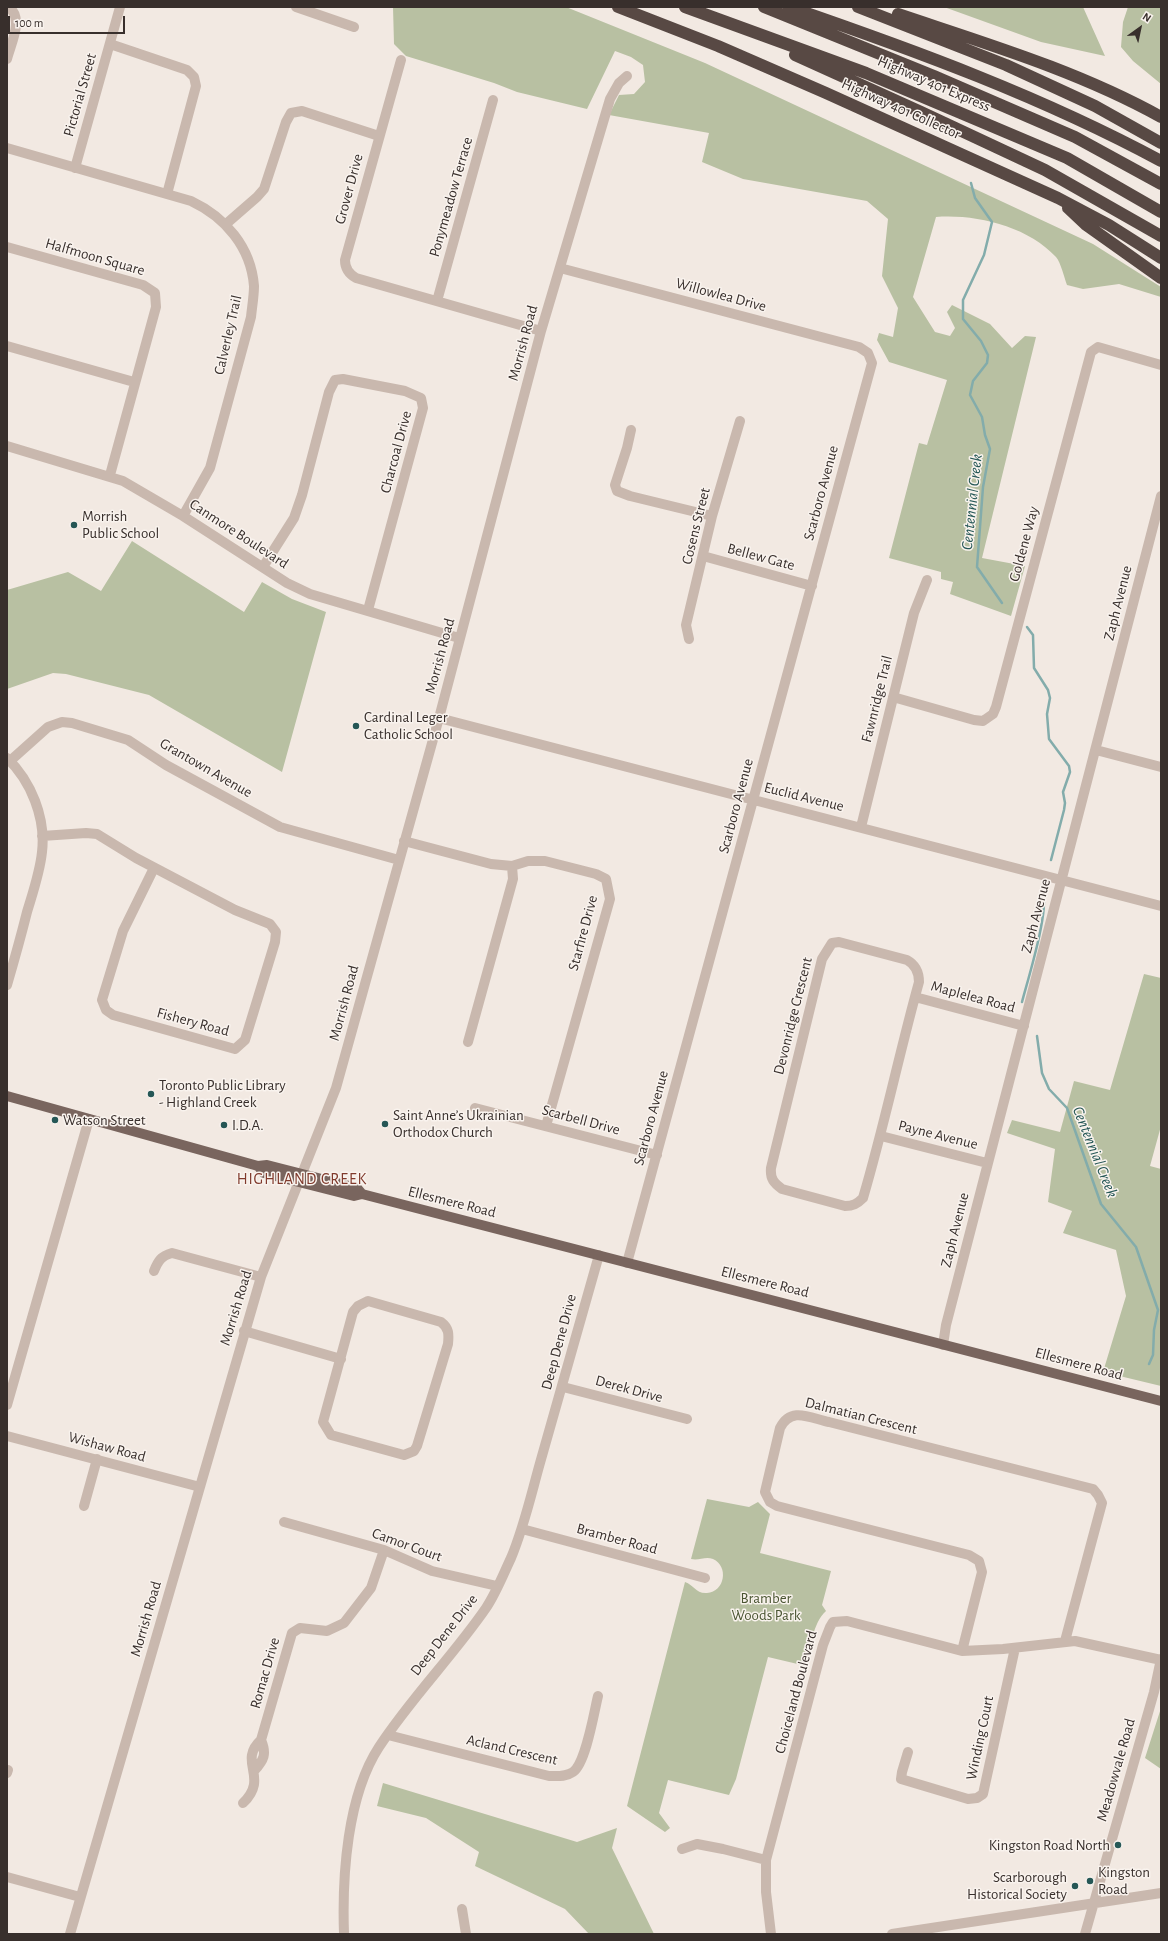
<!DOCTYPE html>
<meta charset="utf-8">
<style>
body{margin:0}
#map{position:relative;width:1168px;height:1941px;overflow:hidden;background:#f2e9e2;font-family:"Alegreya Sans",sans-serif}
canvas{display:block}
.frame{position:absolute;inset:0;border:8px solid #382f2c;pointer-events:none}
.north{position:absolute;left:1120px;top:8px;width:40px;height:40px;-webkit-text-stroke:3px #f9f3ee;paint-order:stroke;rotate:33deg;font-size:11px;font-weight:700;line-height:16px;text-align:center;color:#382f2c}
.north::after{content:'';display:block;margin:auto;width:14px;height:18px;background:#382f2c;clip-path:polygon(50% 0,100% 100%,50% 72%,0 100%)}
.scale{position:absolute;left:8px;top:16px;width:117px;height:18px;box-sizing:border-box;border:2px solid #382f2c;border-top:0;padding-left:5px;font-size:12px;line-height:14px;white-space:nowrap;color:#382f2c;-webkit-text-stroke:3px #f9f3ee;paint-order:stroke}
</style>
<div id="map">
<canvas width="1168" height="1941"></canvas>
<div class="frame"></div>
<div class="north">N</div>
<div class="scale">100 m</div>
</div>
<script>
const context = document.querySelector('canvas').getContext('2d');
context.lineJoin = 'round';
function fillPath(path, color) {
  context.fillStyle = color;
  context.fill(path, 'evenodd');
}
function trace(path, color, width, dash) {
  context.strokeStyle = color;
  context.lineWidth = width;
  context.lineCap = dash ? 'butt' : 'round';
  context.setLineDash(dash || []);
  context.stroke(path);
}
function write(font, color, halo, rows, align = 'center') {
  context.font = font + ' "Alegreya Sans",sans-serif';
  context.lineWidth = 3;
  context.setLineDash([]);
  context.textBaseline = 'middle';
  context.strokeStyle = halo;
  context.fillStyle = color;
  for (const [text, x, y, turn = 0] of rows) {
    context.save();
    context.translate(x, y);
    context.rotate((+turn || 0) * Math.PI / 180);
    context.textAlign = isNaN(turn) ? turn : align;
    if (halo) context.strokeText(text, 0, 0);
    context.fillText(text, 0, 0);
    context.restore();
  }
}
fillPath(new Path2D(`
 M393,7H566L705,63L1093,244L1161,287V297L1119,284L1083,289L1067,285C1064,277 1061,263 1056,257C1027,226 976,214 936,217L913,297L935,332L950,336L955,328L947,312L952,305L990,324L1012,348L1025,336L1036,337L982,558L1025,566L1011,616L950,594L953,582L941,579V572L889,558L919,443L927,445L947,380L889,362L877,340L879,333L893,337L898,308L882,276L888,219L867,201L743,179L702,162L709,133L609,115L619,95L634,94L645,82L643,65L631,57L615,51L587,109L517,92L494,83L406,56L394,44Z
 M944,7H1083L1105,56L1041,42Z
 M1128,7H1161V84L1133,61L1121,47L1123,22Z
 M132,541L244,612L262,582L292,599L326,612L282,772L149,695L66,674L53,673L7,689V590L68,572L101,591Z
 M1144,974L1161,978V1126L1150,1166L1161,1169V1386L1103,1372L1126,1296L1116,1250L1063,1233L1072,1211L1048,1202L1055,1149L1007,1133L1012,1120L1060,1132L1074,1081L1110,1090Z
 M707,1499L749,1507L758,1502L770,1514L760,1553L831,1571L822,1605L826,1611C812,1624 811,1648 806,1666L768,1657L736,1779L729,1795L668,1780L659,1813L670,1828L665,1832L627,1806L685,1582C694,1585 696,1594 707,1593C725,1592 729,1566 713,1559C705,1556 699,1561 691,1559Z
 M1161,1708V1769L1145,1758Z
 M383,1783L577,1842L617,1828L612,1848L654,1934H589L565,1909L475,1866L479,1852L426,1818L377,1806Z`), '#b8c0a2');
trace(new Path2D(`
 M971,183L975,198L992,222L984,255L963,300V319L981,341L988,355L987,363L973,381L970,395L982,417L985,435L990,449L983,487L977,567L1002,603
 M1027,627L1033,635L1034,668L1048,690L1050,698L1047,714L1049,739L1069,766L1070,772L1063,792L1065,803L1064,810L1051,860
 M1022,1002C1028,979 1049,912 1043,892
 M1037,1036L1042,1073L1049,1089L1067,1108L1101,1204L1136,1247L1158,1310L1154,1330L1153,1355L1149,1364`), '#83acab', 2.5);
trace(new Path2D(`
 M296,7L354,27
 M110,44L187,70L194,77L196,86L167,194
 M7,59C11,43 24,19 9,7
 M401,60L345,260C345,269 349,274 356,278L541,331
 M7,148L191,201C225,217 251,247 254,286C254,296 252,307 251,317L210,468L183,516
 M75,168L120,7
 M226,224L257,197L264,189L286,122L291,113L302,111L379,136
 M7,247L143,285L155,293L156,307L110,475
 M560,268L859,347L868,353L872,363L627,1263
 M437,301L493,100
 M7,346L134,382
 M631,430L627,448L615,485L617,491L630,496L712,516
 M7,446L123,481L183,516L287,583L310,594L459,638
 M703,556L812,586
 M263,567L294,518L302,495L329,392L335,380L343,379L405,391L421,398L423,408L368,610
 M689,639L686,625L712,516L740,421
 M893,697L974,720L983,721L993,714L996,707L1091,352L1098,347L1161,365
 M439,718L1161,906
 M1096,750L1161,767
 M7,758C31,781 46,818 42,852C40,872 33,892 27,912C21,936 14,961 7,985
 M10,761L48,727L62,722L72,723L128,740L166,765L280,827L399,860
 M861,827L914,613L927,580
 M42,836L86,833L97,834L136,858L235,910L270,924L276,932L275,942L245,1040L235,1049L113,1015L106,1010L102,1000L123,931L154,868
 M404,841L491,864L512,866L528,861H545L596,874L606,879L610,899L546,1126
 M839,942L907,960C916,965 919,972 919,982C899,1054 884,1127 863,1198C857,1204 853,1206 845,1206L782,1189C774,1183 770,1179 771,1168L822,959L832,943Z
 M915,997L1024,1026
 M468,1042L513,879L512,866
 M475,1108L657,1155
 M881,1136L987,1163
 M154,1271C158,1261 161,1256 172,1253L261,1277
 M368,1301L441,1322C449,1328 449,1334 448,1344L417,1446L414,1451L404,1455L331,1435L323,1422L353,1312L358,1306Z
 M244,1331L341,1359
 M943,1345L946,1325L1161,496
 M563,1387L687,1419
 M7,1405L89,1119
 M7,1436L200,1487
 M84,1506L97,1459
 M284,1522L384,1550L432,1571L497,1586
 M522,1529L705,1578
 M962,1651L982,1572L979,1561L969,1555L777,1506L770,1502L765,1492L780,1428C791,1406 810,1418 829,1422L1093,1489L1098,1495L1102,1503L1065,1641
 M388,1735L549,1776C557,1776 566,1777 573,1772C586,1763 594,1712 598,1696
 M908,1752L902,1772L901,1779L968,1799L977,1798L983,1794L1015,1648
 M254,1771C264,1760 267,1754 261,1740
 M7,1773L8,1770
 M243,1803C270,1777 237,1762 261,1740L292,1633L300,1628L327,1631L344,1623L371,1588L384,1550
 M682,1849L697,1844L723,1849L766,1860
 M7,1877L80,1897
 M462,1909L466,1934
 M70,1934L261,1277L336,1088L439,718L541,331L610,99L619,83L627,76
 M344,1934C342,1876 347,1796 379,1747C411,1698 453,1656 486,1608C496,1593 503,1575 511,1558C524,1527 531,1495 540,1463C560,1394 579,1324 599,1255
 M771,1934L766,1892V1860L823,1645L830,1627L833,1622L847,1621L962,1651L1003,1649L1075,1641L1161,1660
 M892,1934L1161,1893
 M1085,1934L1154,1692L1161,1659`), '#c9b8ae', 10);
trace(new Path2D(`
 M7,1096L258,1166L267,1165L357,1188L362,1194
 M258,1166L264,1173L283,1178L354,1196L362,1194L1161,1401`), '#79655e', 10);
trace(new Path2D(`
 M618,7L718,46L826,93L1058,198L1109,225L1161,258
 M685,7L866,73L1067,158L1161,212
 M764,7L934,76L1075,137L1161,184
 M789,7C917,51 1042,97 1161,161
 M858,7L1006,65L1095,106L1161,143
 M898,14C987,44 1078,71 1161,117
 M795,55L921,112L1045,170L1161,236
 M1068,208L1085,224L1161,278`), '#584944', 12);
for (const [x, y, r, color] of [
 [74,525,4,"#255756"],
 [356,726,4,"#255756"],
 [151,1094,4,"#255756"],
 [55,1120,4,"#255756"],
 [385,1124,4,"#255756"],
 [224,1125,4,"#255756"],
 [1118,1845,4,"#255756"],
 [1090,1881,4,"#255756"],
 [1075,1886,4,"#255756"]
]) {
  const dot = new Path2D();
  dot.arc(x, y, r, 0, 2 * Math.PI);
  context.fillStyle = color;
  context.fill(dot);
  trace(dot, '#f9f3ee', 1.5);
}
write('15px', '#382f2c', '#f9f3ee', [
 ["Highway 401 Express",934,84,23],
 ["Pictorial Street",80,95,-74],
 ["Highway 401 Collector",901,109,24],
 ["Grover Drive",349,189,-75],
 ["Ponymeadow Terrace",451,197,-74],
 ["Halfmoon Square",95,257,16],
 ["Willowlea Drive",721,295,15],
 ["Calverley Trail",228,335,-77],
 ["Morrish Road",523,343,-75],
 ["Charcoal Drive",396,452,-75],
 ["Scarboro Avenue",821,493,-75],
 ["Cosens Street",696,526,-76],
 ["Canmore Boulevard",239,534,33],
 ["Goldene Way",1024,544,-75],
 ["Bellew Gate",761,557,15],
 ["Zaph Avenue",1118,603,-76],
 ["Morrish Road",440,656,-75],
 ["Fawnridge Trail",877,699,-76],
 ["Grantown Avenue",206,768,30],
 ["Euclid Avenue",804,797,14],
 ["Scarboro Avenue",736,806,-75],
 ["Zaph Avenue",1036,916,-75],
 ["Starfire Drive",583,933,-75],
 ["Maplelea Road",973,997,15],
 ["Morrish Road",344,1003,-75],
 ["Devonridge Crescent",793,1016,-76],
 ["Fishery Road",193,1022,15],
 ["Scarboro Avenue",651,1118,-75],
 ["Scarbell Drive",581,1120,15],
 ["Payne Avenue",938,1135,14],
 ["Ellesmere Road",452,1202,14],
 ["Zaph Avenue",955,1230,-76],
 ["Ellesmere Road",765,1282,14],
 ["Morrish Road",236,1308,-73],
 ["Deep Dene Drive",559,1342,-75],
 ["Ellesmere Road",1079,1364,15],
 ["Derek Drive",629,1389,15],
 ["Dalmatian Crescent",861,1416,14],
 ["Wishaw Road",107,1447,15],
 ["Bramber Road",617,1539,15],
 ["Camor Court",407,1545,20],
 ["Morrish Road",146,1619,-74],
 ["Deep Dene Drive",444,1635,-52],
 ["Romac Drive",265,1673,-74],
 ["Choiceland Boulevard",796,1692,-75],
 ["Winding Court",980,1738,-78],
 ["Acland Crescent",512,1750,13],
 ["Meadowvale Road",1116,1770,-74]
]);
write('15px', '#382f2c', '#f9f3ee', [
 ["Morrish",82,516],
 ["Public School",82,533],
 ["Cardinal Leger",364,717],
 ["Catholic School",364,734],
 ["Toronto Public Library",159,1085],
 ["- Highland Creek",159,1102],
 ["Saint Anne’s Ukrainian",393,1115],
 ["Orthodox Church",393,1132],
 ["Watson Street",63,1120],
 ["I.D.A.",232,1125],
 ["Kingston Road North",1110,1845,"right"],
 ["Kingston",1098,1872],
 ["Road",1098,1889],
 ["Scarborough",1067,1877,"right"],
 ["Historical Society",1067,1894,"right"]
], 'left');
write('15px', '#4a5532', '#f9f3ee', [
 ["Bramber",766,1598],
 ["Woods Park",766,1615]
]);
write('italic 16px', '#255756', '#f9f3ee', [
 ["Centennial Creek",972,502,-84],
 ["Centennial Creek",1095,1152,68]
]);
context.letterSpacing = '1px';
write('16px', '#803a2c', '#f9f3ee', [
 ["HIGHLAND CREEK",302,1179]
]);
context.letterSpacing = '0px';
</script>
